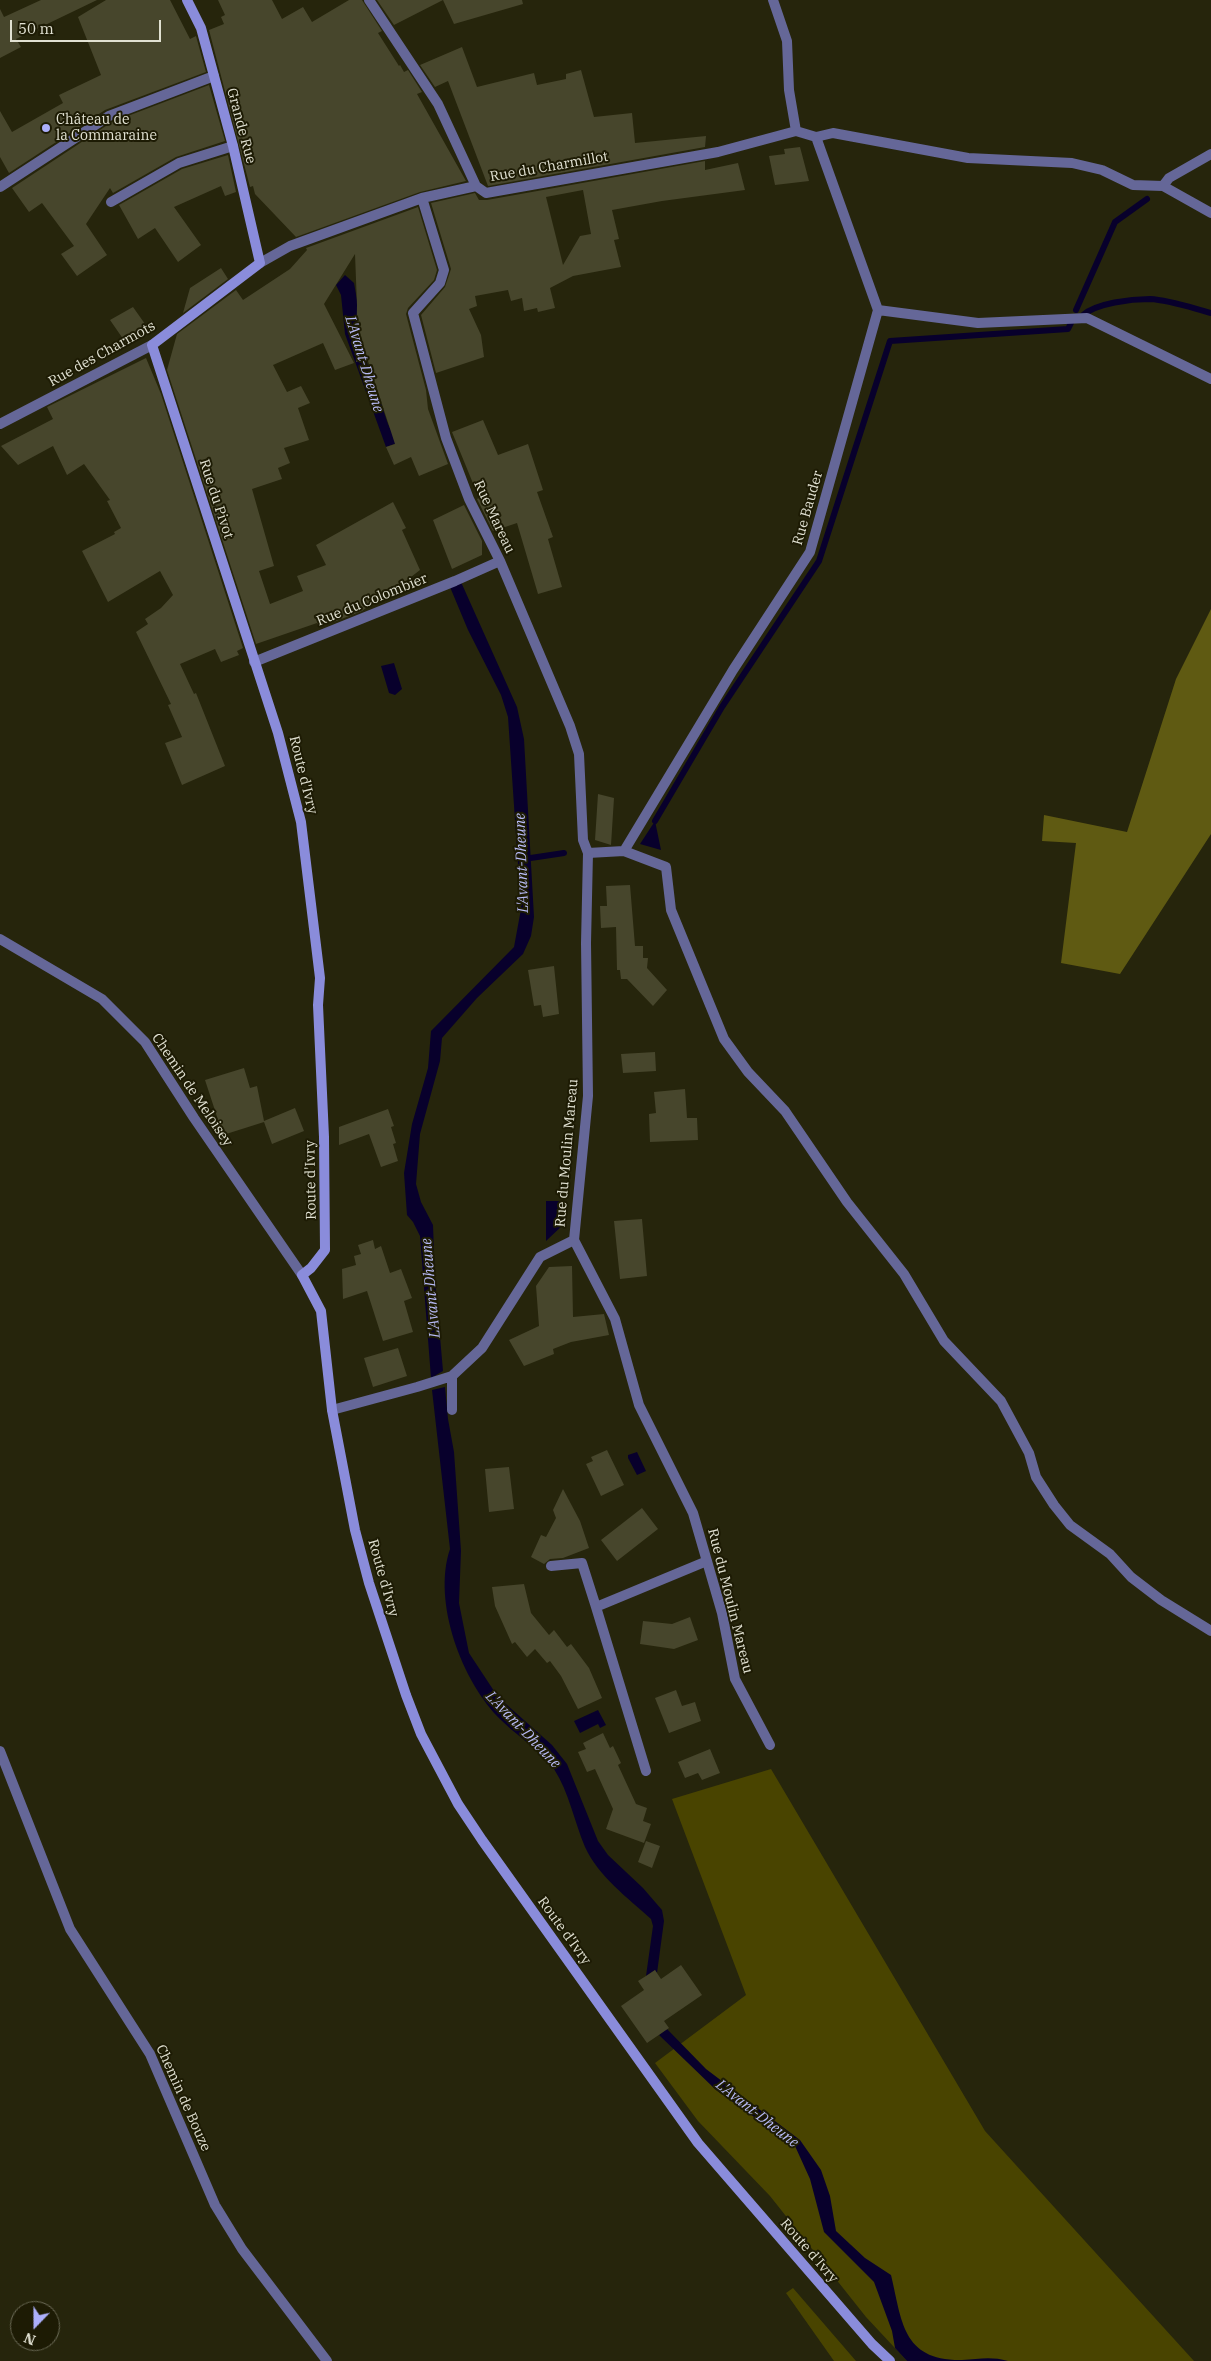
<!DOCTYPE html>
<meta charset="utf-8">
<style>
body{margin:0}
#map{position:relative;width:1211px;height:2361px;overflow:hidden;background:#26250c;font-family:"IBM Plex Serif",serif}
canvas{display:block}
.north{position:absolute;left:10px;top:2301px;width:50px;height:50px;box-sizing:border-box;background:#1d1b04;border:1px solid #6b6a56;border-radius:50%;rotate:202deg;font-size:14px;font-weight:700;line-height:20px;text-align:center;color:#e1e1d2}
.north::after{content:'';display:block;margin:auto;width:18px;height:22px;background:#acaffb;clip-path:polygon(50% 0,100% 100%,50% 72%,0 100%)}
.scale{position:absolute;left:10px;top:20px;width:151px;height:22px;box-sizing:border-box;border:2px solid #e1e1d2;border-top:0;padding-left:6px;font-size:15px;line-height:18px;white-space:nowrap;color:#e1e1d2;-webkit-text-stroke:4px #1d1b04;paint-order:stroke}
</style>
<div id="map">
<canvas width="1211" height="2361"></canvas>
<div class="north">N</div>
<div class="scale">50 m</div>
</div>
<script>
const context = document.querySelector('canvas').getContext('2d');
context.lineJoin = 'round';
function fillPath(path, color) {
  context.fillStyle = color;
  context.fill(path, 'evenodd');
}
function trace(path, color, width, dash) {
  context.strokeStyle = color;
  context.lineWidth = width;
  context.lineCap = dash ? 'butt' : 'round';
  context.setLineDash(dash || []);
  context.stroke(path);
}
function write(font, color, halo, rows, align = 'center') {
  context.font = font + ' "IBM Plex Serif",serif';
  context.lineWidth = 4;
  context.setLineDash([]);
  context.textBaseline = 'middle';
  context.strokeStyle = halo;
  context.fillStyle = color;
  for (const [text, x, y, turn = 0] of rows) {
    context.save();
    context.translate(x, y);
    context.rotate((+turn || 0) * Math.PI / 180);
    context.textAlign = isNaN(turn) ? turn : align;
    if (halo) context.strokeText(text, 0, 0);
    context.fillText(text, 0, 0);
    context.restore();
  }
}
fillPath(new Path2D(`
 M771,1769L985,2131L1194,2361H907L866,2317L770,2196L698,2121L655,2063L746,1995L672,1799Z
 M793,2288L856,2361H834L786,2293Z`), '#494400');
fillPath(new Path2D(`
 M1211,609V834L1120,974L1061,963L1076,843L1042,841L1044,815L1127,832L1176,679Z`), '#5f5a12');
fillPath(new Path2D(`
 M345,275L354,283L357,300L359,340L388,424L397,443L386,447L345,334L341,295L336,285Z
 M461,582L517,707L524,739L534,917L531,936L523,954L477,998L442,1038L440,1061L420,1134L416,1184L421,1202L433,1225L435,1279L443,1371L431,1378L420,1236L413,1222L407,1215L404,1173L412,1124L428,1068L431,1031L514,947L521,909L508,717L501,695L468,630L450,587Z
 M394,663L402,689L395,695L389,693L381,666Z
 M655,821L661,850L640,844Z
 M546,1201H566L564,1224L546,1241Z
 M445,1387L448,1419L454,1452L461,1551L459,1603L469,1653L498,1697L552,1745L567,1764L598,1841L608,1855L643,1888L662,1910L664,1921L657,1973L655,1970L646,1976L653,1926L651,1919C628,1898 598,1876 585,1847C574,1821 569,1792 554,1769C545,1755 514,1733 501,1720C462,1682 432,1602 450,1549L432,1390Z
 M637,1452L646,1471L637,1475L628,1458V1455Z
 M598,1710L606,1725L600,1728L598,1724L580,1733L574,1721Z
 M667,2029L706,2069L800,2140L821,2170L830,2196L836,2231L865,2258L891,2275C902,2321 902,2361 962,2360C979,2359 991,2356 1008,2361H907L895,2348L892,2331L874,2282L824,2232L810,2179L795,2146L716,2090L659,2035Z`), '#08002c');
trace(new Path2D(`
 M1076,310L1115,222L1147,199
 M1083,315C1097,303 1131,299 1150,299C1170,300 1192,308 1211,313
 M655,821L722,707L819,561L890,341L1068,329L1071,323
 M524,859L564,853`), '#08002c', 6);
fillPath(new Path2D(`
 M41,0H97L16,39L21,47L0,58V9L4,17Z
 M106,0H170L190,39L196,36L206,72L105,110L9,173L0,157V111L12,132L63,103L59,95L101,75L78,17Z
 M218,0H272L282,19L303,7L312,22L349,0H362L382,31L378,33L399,66L400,65L404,72L408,70L422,92L417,94L466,181L420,192L296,237L255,194L253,186L250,187L209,30L224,24L221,17L225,15Z
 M377,0H522L523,4L454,24L443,0L394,25Z
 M462,47L477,87L534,73L537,85L566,79V74L581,70L594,117L632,113L635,143L706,136L705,147L488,186L448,81L435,87L420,65Z
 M209,85L225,141L176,157L113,193L110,188L86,224L107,255L77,276L61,254L74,246L42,203L29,212L12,188L112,122Z
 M800,147L809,181L775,185L769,156L785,154L784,149Z
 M228,155L236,192L225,196L221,186L174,207L201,245L178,262L155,228L138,239L119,205L182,169Z
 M705,161V170L738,163L745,190L662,201L612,210L619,239L614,240L621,267L573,276L550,288L555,308L538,312L537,308L524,311L522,298L511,301L508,290L475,296L477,306L469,309L481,335L484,357L436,373L421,315L445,287L451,269L431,203L475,193L479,200H487ZM583,190L591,234L580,236L563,265L546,197Z
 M418,207L437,270L434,280L408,308L406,314L426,390L428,409L448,464L419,476L411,457L394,465L386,447L395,444L367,358L356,362L357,305L355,254L324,304L354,363L335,370L323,343L273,365L287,392L301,386L310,403L298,408L309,440L284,448L290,463L278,468L282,479L252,489L274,566L259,571L270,604L303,591L297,576L326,565L316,545L393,502L406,528L402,530L420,570L402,584L404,591L386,599L384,594L362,611L331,623L330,621L318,626L317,623L256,644L167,370L177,334L236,290L243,300L290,269L307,250L306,248Z
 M221,268L228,279L183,313L190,288Z
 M133,307L150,331L128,346L110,320Z
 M146,358L161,394L243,648L237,651L239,655L221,662L215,649L180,664L194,694L196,693L225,766L182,785L165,743L182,737L168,705L171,704L136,632L148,624L145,619L161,608L173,595L160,571L108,602L82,551L115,534L114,532L121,528L107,501L110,500L84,464L67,475L53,446L18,465L1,446L53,419L47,407Z
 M483,420L498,455L528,444L543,490L537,492L553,537L548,539L562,587L538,594L517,523L493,531L477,499L479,498L452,432Z
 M464,505L482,541V555L452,569L433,520Z
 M598,794L614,798L611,845L595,840Z
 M630,885L635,946H643V958H648L647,968L667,990L653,1006L627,979H621L620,970H617L616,927L601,928L600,906H607L606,886Z
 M554,966L559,1014L543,1017L541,1005L534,1006L528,970Z
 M655,1052L656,1071L623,1073L621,1054Z
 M244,1068L250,1088L257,1086L264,1121L295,1108L304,1131L272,1144L264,1122L223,1135L205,1080Z
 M685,1089L687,1118H697L698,1140L650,1142L649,1114L656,1113L654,1092Z
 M388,1109L394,1126L391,1127L396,1143L393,1144L398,1161L381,1167L369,1134L339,1145V1127Z
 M642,1219L647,1276L620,1279L614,1221Z
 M373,1240L375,1249L381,1246L390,1273L401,1269L412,1298L404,1301L413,1332L383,1341L367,1291L343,1299L342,1269L356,1265L354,1256L361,1254L358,1245Z
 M572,1266L573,1317L604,1314L609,1335L571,1342L553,1349L554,1354L524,1366L509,1340L539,1326L536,1286L549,1267Z
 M398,1348L407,1376L373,1387L364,1358Z
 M607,1450L624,1485L601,1496L586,1464L593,1461L591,1457Z
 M509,1467L514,1509L489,1512L485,1469Z
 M563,1489L580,1521L589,1548L563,1558L550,1559L544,1564L531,1557L541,1535L546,1537L556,1518L553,1510Z
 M642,1508L658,1529L617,1561L601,1540Z
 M524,1584L531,1613L549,1635L554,1630L567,1647L571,1644L589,1668L602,1698L578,1709L561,1676L550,1661L547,1663L535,1649L527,1657L515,1642L512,1644L495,1606L492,1587Z
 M690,1617L698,1640L674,1649L640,1644L643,1621L672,1624Z
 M676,1690L682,1706L695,1702L701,1721L669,1733L655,1698Z
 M603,1733L610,1748L613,1746L621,1763L618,1765L636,1804L647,1808L643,1821L651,1824L644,1843L606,1829L613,1809L595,1769L587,1772L578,1752L586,1749L583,1743Z
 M710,1749L720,1773L702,1780L698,1773L685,1778L678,1762Z
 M646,1841L660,1846L652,1868L638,1862Z
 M681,1965L702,1995L664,2021L669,2028L647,2043L621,2006L644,1990L638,1981L646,1976L655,1970L661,1979Z`), '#47462c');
trace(new Path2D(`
 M369,0L438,104L476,186
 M773,0L787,41L789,90L796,131
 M796,131L816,137L833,133L968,158L1072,163L1102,170L1133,185L1163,186L1169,178L1211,154
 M1163,186L1211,213
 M0,187L109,116L214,76
 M422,198L444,270L440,283L413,313L446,438L469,499L500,561L570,726L579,754L583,840L588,853L586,943L588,1096L574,1240L615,1319L639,1405L693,1513L722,1613L735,1679L770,1745
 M111,202L179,163L233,146
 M260,263L290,246L422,198L476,186L486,193L718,152L796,131
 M878,310L978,323L1087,318L1211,379
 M0,424L152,345
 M254,662L455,581L500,561
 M624,851L733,670L810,552L878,310L816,137
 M588,853L624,851L666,867L671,910L724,1039L748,1072L785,1111L847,1202L904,1274L944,1341L1001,1401L1029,1453L1036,1477L1054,1505L1070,1525L1110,1554L1131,1577L1161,1600L1211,1631
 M0,939L102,999L145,1042L194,1118L302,1275
 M452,1376V1410
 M332,1410L417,1387L452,1376L482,1348L540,1257L574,1240
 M551,1566L582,1563L596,1607
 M0,1751L70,1929L150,2054L215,2205L242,2249L327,2361
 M646,1771L596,1607L707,1561`), '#656798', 10);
trace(new Path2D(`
 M187,0L201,28L233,146L260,263L152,345L278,733L301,822L320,978L318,1005L324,1137L325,1250L311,1268L302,1275L321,1311L332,1410L355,1530L369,1583L406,1695L421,1734L458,1804L482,1840L698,2143L872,2344L890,2361`), '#8a8cdb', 10);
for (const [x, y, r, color] of [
 [46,128,5,"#acaffb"]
]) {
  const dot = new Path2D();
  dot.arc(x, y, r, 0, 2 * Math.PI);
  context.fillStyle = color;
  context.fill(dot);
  trace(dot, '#1d1b04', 2);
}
write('14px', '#e1e1d2', '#1d1b04', [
 ["Château de",56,120],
 ["la Commaraine",56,136]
], 'left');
write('14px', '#e1e1d2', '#1d1b04', [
 ["Grande Rue",241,126,75],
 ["Rue du Charmillot",549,167,-10],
 ["Rue des Charmots",102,354,-29],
 ["Rue du Pivot",216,499,72],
 ["Rue Bauder",808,508,-74],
 ["Rue Mareau",494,517,65],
 ["Rue du Colombier",372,600,-22],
 ["Route d'Ivry",303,775,76],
 ["Chemin de Meloisey",192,1090,56],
 ["Rue du Moulin Mareau",567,1153,-85],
 ["Route d'Ivry",311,1180,-91],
 ["Route d'Ivry",383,1578,74],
 ["Rue du Moulin Mareau",730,1601,76],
 ["Route d'Ivry",564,1931,54],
 ["Chemin de Bouze",183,2098,66],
 ["Route d'Ivry",809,2251,49]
]);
write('italic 15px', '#b8bbf7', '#1d1b04', [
 ["L'Avant-Dheune",364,364,73],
 ["L'Avant-Dheune",522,863,-92],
 ["L'Avant-Dheune",431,1288,-95],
 ["L'Avant-Dheune",523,1730,46],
 ["L'Avant-Dheune",757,2114,38]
]);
</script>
